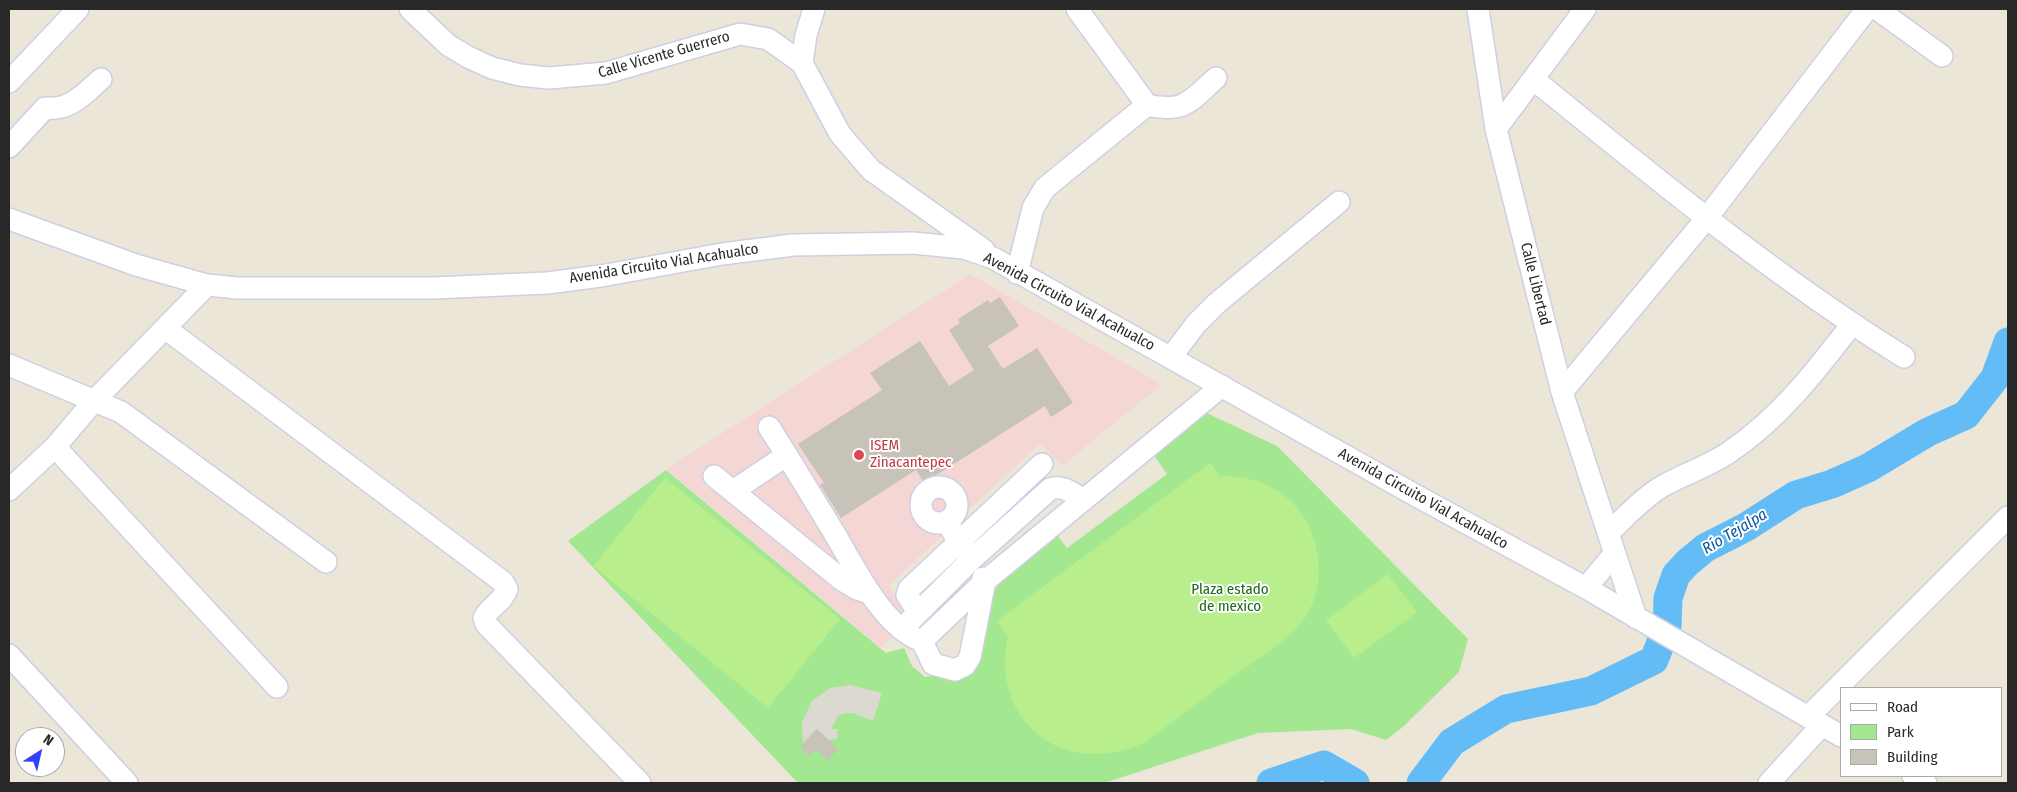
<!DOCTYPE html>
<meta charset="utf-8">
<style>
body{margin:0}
#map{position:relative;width:2017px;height:792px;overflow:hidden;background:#ece6d9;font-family:"Fira Sans Condensed",sans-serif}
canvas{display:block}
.frame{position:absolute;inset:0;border:10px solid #282828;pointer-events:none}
.legend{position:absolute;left:1840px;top:687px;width:162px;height:90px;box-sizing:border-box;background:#fff;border:1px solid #a9a9a9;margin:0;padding:6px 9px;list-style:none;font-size:15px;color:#282828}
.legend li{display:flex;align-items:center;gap:10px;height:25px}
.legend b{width:25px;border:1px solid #a9a9a9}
.north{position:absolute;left:15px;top:727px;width:50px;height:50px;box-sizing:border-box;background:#fff;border:1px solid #a9a9a9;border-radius:50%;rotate:35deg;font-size:14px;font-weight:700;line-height:20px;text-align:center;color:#282828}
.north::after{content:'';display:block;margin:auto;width:18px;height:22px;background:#333eff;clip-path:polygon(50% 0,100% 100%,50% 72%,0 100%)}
</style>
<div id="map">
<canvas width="2017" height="792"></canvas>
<div class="frame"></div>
<ul class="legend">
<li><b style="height:6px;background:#fff"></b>Road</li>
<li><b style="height:14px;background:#a3e791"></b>Park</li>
<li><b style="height:14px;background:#c7c3b9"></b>Building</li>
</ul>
<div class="north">N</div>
</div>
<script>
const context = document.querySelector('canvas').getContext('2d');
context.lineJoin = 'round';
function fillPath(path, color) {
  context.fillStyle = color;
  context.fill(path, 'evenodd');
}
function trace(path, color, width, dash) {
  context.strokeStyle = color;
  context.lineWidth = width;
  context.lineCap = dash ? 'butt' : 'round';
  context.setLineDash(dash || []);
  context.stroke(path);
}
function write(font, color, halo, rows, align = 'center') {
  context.font = font + ' "Fira Sans Condensed",sans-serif';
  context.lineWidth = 4;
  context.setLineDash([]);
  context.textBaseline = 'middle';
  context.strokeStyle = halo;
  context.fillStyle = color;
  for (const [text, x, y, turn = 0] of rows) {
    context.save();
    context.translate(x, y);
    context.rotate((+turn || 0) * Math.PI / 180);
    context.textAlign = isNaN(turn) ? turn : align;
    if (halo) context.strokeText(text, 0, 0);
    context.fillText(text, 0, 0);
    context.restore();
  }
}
fillPath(new Path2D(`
 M970,274L1158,382L1160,386L1062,466L1040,443L889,586L910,618L881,648L666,469Z`), '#f4d7d5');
fillPath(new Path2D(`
 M1196,408L1277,446L1468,639L1459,672L1403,727L1386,740L1351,729L1258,733L1104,783H798L568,541L666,470L886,653L904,648L912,666L925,677L972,669L991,596L1000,583L1055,532L1067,548L1167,474L1155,457Z`), '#a3e791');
fillPath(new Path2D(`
 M1210,463L1220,476C1253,475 1286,488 1304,517C1326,553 1325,603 1292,633C1274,649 1253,662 1234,676C1204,698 1175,720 1145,742C1066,780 989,723 1008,636L997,621Z
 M665,478L840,619L768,708L593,566Z
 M1388,574L1417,612L1354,658L1326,620Z`), '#b8ef8c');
fillPath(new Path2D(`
 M850,685L882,693L873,721L853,713H845L838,716L831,729H837L838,738L829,740L817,729L803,743L802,722L812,701L830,688Z`), '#dcd9d0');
trace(new Path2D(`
 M1271,783L1324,765L1355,783
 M1421,783L1452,742L1506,709L1591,691L1654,660L1667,627L1668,598L1676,575L1687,563L1705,548L1746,527L1796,495L1832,484L1868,468L1928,432L1966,415L1995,378L2008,342`), '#64bcf6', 29);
fillPath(new Path2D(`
 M1000,297L1019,326L988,346L1003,369L1037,348L1073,403L1051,417L1045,406L924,483L916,470L841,518L820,485L824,483L798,444L882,390L870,373L920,341L949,386L974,370L949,330L960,323L958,319L988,300L990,303Z
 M817,729L838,749L828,760L816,750L810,756L800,747Z`), '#c7c3b9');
const minor = new Path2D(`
 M410,9L448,45L468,57L492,68L520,75L549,78L606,73L740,34L768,39L802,63L840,134L871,170L984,250
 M1077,9L1147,105
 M1478,9L1496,129L1562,392L1636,618
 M1877,9L1942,56
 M802,63L806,35L814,9
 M1533,79C1653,176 1772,275 1904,357
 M9,82L78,9
 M1496,129L1585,9
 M9,147L45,108C70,111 84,94 101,79
 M9,219L136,265L207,285L238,288H434L547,283L601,276L722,254L793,245L913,243L964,248L993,258L1415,495L1586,588L1841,736
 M1017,273L1033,208L1045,188L1147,105C1185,113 1189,102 1216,78
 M165,328L503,582L507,589C503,602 490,606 484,618L486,624L640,783
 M1171,357L1196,324L1217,303L1339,202
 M9,365L121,412L326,562
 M1562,392L1706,219L1867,9
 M769,427C790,460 810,493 830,526C852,561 881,627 922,641L933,664L955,670L965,665L970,657L985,581L1222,386
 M55,447L277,687
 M714,476L842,580L857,589L870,593
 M921 505a18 18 0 1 1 36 0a18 18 0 1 1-36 0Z
 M9,490L55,447L93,402L207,285
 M733,491L787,455
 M946,521L966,552
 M1608,533C1626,517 1642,498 1663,486C1684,474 1707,467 1728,453C1779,419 1815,372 1852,324
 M1586,588L1614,554
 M918,612L907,595L909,589L1042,464
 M902,629L971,560L1050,489C1063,484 1073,494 1084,500
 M922,641L985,581L983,578
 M9,655L127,783
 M1808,717L2008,517
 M1913,776L1926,783
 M1769,783L1822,725`);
trace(minor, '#cecfe3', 24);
trace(minor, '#fff', 21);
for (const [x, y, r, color] of [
 [859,455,6,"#e0444e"]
]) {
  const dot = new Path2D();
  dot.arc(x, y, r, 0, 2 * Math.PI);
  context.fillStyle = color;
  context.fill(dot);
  trace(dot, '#fff', 2);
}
write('15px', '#282828', '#fff', [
 ["Calle Vicente Guerrero",664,55,-16],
 ["Avenida Circuito Vial Acahualco",664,264,-9],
 ["Calle Libertad",1535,284,76],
 ["Avenida Circuito Vial Acahualco",1069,302,28],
 ["Avenida Circuito Vial Acahualco",1423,499,29]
]);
write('15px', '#be3a42', '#fff', [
 ["ISEM",870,446],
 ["Zinacantepec",870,463]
], 'left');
write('15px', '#1b6915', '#fff', [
 ["Plaza estado",1230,590],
 ["de mexico",1230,607]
]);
write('italic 16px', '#0556a0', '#fff', [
 ["Río Tejalpa",1735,532,-31]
]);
</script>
